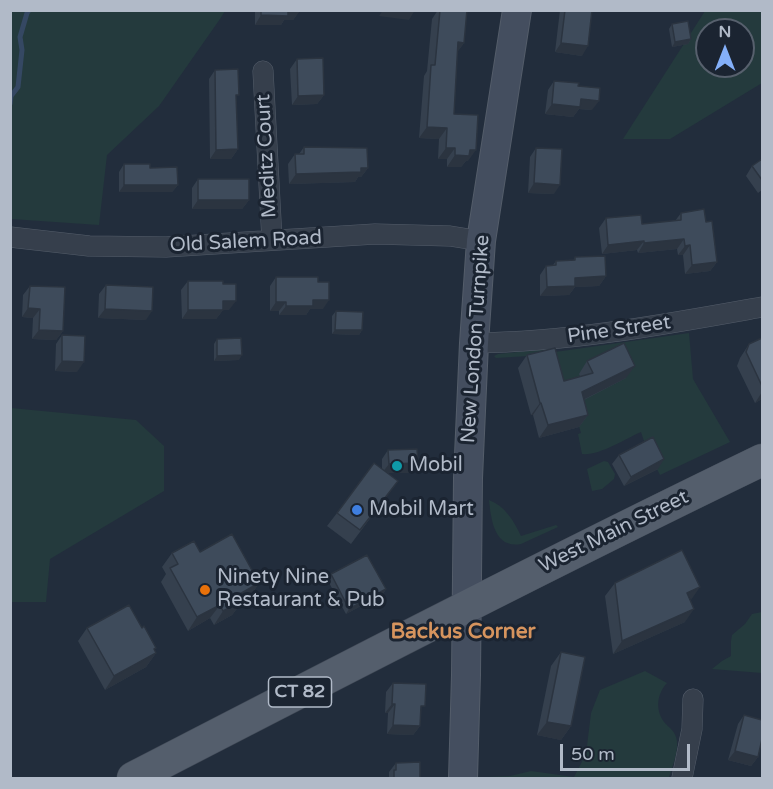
<!DOCTYPE html>
<style>
body{margin:0}
#map{position:relative;width:773px;height:789px;overflow:hidden;background:#222d3c;font-family:"Varela Round",sans-serif}
canvas{display:block}
.frame{position:absolute;inset:0;border:12px solid #b1bac8;pointer-events:none}
.north{position:absolute;left:695px;top:18px;width:60px;height:60px;box-sizing:border-box;background:#1b2431;border:2px solid #57606d;border-radius:50%;rotate:0deg;font-size:16px;font-weight:700;line-height:24px;text-align:center;color:#b1bac8}
.north::after{content:'';display:block;margin:auto;width:21px;height:27px;background:#84b0fa;clip-path:polygon(50% 0,100% 100%,50% 72%,0 100%)}
.scale{position:absolute;left:560px;top:744px;width:130px;height:27px;box-sizing:border-box;border:3px solid #b1bac8;border-top:0;padding-left:8px;font-size:18px;line-height:21px;white-space:nowrap;color:#b1bac8;-webkit-text-stroke:4px #1b2431;paint-order:stroke}
</style>
<div id="map">
<canvas width="773" height="789"></canvas>
<div class="frame"></div>
<div class="north">N</div>
<div class="scale">50 m</div>
</div>
<script>
const context = document.querySelector('canvas').getContext('2d');
context.lineJoin = 'round';
function fillPath(path, color) {
  context.fillStyle = color;
  context.fill(path, 'evenodd');
}
function trace(path, color, width, dash) {
  context.strokeStyle = color;
  context.lineWidth = width;
  context.lineCap = dash ? 'butt' : 'round';
  context.setLineDash(dash || []);
  context.stroke(path);
}
function write(font, color, halo, rows, align = 'center') {
  context.font = font + ' "Varela Round",sans-serif';
  context.lineWidth = 6;
  context.setLineDash([]);
  context.textBaseline = 'middle';
  context.strokeStyle = halo;
  context.fillStyle = color;
  for (const [text, x, y, turn = 0] of rows) {
    context.save();
    context.translate(x, y);
    context.rotate((+turn || 0) * Math.PI / 180);
    context.textAlign = isNaN(turn) ? turn : align;
    if (halo) context.strokeText(text, 0, 0);
    context.fillText(text, 0, 0);
    context.restore();
  }
}
fillPath(new Path2D(`
 M10,11H225L220,19L159,106L107,155L99,225L11,219Z
 M705,11H762V83L670,139H623ZM707,30H743V66H707Z
 M689,333L693,379L730,442L660,475L646,447L641,432C625,439 599,456 582,454L578,434L581,433L572,402L545,355L496,358L494,356L498,354L548,349L555,352Z
 M11,408L136,420L164,446V491L50,559L46,602H11Z
 M604,461L608,462L615,474L614,479L602,489L592,491L587,469Z
 M489,500C505,506 514,521 521,536L556,525L558,527L521,544C494,549 491,519 489,500Z
 M762,612V673L712,669L722,661L731,656V641L732,635L745,624L752,614Z
 M645,671L667,683C657,694 655,709 664,722C668,727 674,730 676,737C680,749 672,767 669,778H487V777L510,776L531,771L574,777L586,754L591,713L600,690Z`), '#243a3d');
trace(new Path2D(`
 M10,104L11,96L18,87L22,50L20,37L27,13L29,10`), '#354863', 5);
const minor = new Path2D(`
 M263,71L272,240
 M10,237L89,246L166,247L375,234L450,236L481,241
 M474,343C571,342 667,324 762,307
 M682,778L692,729L693,699`);
const secondary = new Path2D(`
 M463,778L466,675L468,478L474,343L481,241L517,10`);
const primary = new Path2D(`
 M133,778C342,670 551,562 762,460`);
trace(minor, '#545d6a', 21);
trace(secondary, '#545d6a', 30);
trace(primary, '#3f4855', 33);
trace(minor, '#363f4c', 20);
trace(secondary, '#444e5f', 28);
trace(primary, '#545e6c', 32);
fillPath(new Path2D(`
 M255,10H300L293,20H284L281,25H255Z
 M438,10H467L464,43L457,52L454,114L468,161H466L461,167H447V159H438L439,139L419,138L424,76L427,71L432,19Z
 M560,10H592L582,56L555,52Z
 M672,24L691,39L688,44L672,47L669,29Z
 M297,59L324,95L317,104L292,105L290,69Z
 M215,70L236,99L238,149L231,159H210L209,79Z
 M554,81L578,86L592,110L579,109L573,117L545,114L548,90Z
 M304,147L368,168L361,177H358L355,182L289,184L288,164L295,154H299Z
 M536,148L554,194L528,193L530,157Z
 M762,159V190L758,193L746,176L752,166Z
 M124,164L178,185L172,192H119V172Z
 M198,179L249,200L242,209H192V188Z
 M681,213L706,222L717,262L710,271L685,274L683,255H678L677,249L638,253L637,250L602,254L599,228L606,218L642,224L675,221Z
 M575,257L606,276L599,286L575,287L569,295L540,296V275L546,266L553,265L556,261H573Z
 M276,277L318,282L323,309H310L306,315H279V311H270V286Z
 M188,281L223,284L229,310H223L216,319H182L181,290Z
 M106,285L146,320L98,318L99,294Z
 M30,286L63,331L56,340L32,339L33,318L22,317L23,295Z
 M336,311L362,330L359,335L332,334V316Z
 M62,335L77,372L55,371L56,344Z
 M762,338V399L755,403L737,366L740,358L749,344Z
 M217,339L239,360L214,361V344Z
 M527,355L564,381L580,376L579,374L587,361L626,378L584,400L588,415L579,427L539,438L533,415H531L518,368Z
 M388,450L418,463L411,473H387L398,481L351,544L327,526L337,513L382,469V459Z
 M619,455L658,469L624,486L612,464Z
 M200,552L259,583L250,597L242,602L232,615L214,625L210,618L188,631L161,582L166,574L162,567L172,553Z
 M331,574L386,589L383,594L346,614L327,579Z
 M615,583L685,622L613,654L605,596Z
 M87,628L154,650L156,653L146,667L105,690L78,641Z
 M561,652L571,726L561,740L537,735L551,666Z
 M393,683L420,712V726L413,735L387,734L388,713H385L386,692Z
 M744,715L758,757L751,766L728,760L738,724Z
 M396,763L420,778H388L389,777V772Z`), '#35404e');
fillPath(new Path2D(`
 M383,10H415L409,20L379,16Z
 M288,11H300L293,20H284L281,25H255L261,15Z
 M691,39L688,44L672,47L675,42Z
 M458,42L464,43L456,54Z
 M561,43L588,46L582,56L555,52Z
 M324,95L317,104L292,105L298,96Z
 M581,99L599,101L592,110L579,109L573,117L545,114L552,104Z
 M427,127L447,128L439,139L419,138Z
 M446,148H455L447,159H438Z
 M238,149L231,159H210L216,150Z
 M470,150H476L468,161H466L461,167H447L455,155Z
 M361,168H368L361,177H358L355,182L289,184L296,174Z
 M534,183L560,185L554,194L528,193Z
 M124,185H178L172,192H119Z
 M198,200H249L242,209H192Z
 M684,239L677,249L638,253L644,243Z
 M644,241L637,250L602,254L608,245Z
 M690,245L683,255H678L685,246Z
 M717,262L710,271L685,274L692,265Z
 M606,276L599,286L575,287L569,295L540,296L547,287L575,278Z
 M313,300H329L323,309H310L306,315H279L286,306Z
 M223,301H236L229,310H223L216,319H182L188,310Z
 M276,302H286L279,311H270Z
 M28,308L40,309L33,318L22,317Z
 M105,309L152,311L146,320L98,318Z
 M39,330L63,331L56,340L32,339Z
 M335,330H362L359,335L332,334Z
 M242,355L239,360L214,361L217,356Z
 M62,361L84,362L77,372L55,371Z
 M635,366L626,378L573,405L582,392Z
 M762,392V399L755,403Z
 M540,403H541L533,415H531Z
 M588,415L579,427L539,438L548,425Z
 M664,459L658,469L624,486L631,477Z
 M418,463L411,473H382L389,464Z
 M259,583L250,597L242,602L232,615L214,625L223,611L238,595Z
 M700,587L691,600L687,593Z
 M386,589L383,594L346,614L349,609Z
 M220,605L210,618L188,631L197,617Z
 M694,609L685,622L613,654L622,641Z
 M156,648L150,657L156,653L146,667L105,690L114,676Z
 M392,704H395L388,713H385Z
 M547,722L571,726L561,740L537,735Z
 M393,725L420,726L413,735L387,734Z
 M735,751L758,757L751,766L728,760Z`), '#2b3440');
const building = new Path2D(`
 M261,10H300V11H288V16L261,15Z
 M440,10H467L464,43L458,42L454,114L478,115L476,150H470L469,156L455,155V148H446L447,128L427,127L431,65H435Z
 M565,10H592L588,46L561,43Z
 M688,21L691,39L675,42L672,24Z
 M323,58L324,95L298,96L297,59Z
 M238,69L239,95H236L238,149L216,150L215,70Z
 M554,81L579,83L578,86L600,88L599,101L581,99L580,107L552,104Z
 M304,147L367,148L368,168H361V172L296,174L295,154H304Z
 M536,148L562,149L560,185L534,183Z
 M762,159V180L752,166Z
 M124,164H150V168L177,167L178,185H124Z
 M198,179H249V200H198Z
 M704,209L706,222L712,221L717,262L692,265L690,245L685,246L684,239L644,243V241L608,245L606,218L641,215L642,224L681,220V213Z
 M605,256L606,276L575,278V286L547,287L546,266L556,265V261L575,260V257Z
 M276,277H318V282H329V300H313V306H286V302H276Z
 M188,281H223V284H236V301H223V310H188Z
 M106,285L153,287L152,311L105,309Z
 M30,286L65,287L63,331L39,330L40,309L28,308Z
 M336,311L363,312L362,330H335Z
 M62,335L85,336L84,362L62,361Z
 M241,338L242,355L217,356V339Z
 M762,338V386L746,352L749,344Z
 M624,343L635,366L582,392L588,415L548,425L541,403H540L527,355L555,348L564,381L593,373L587,361Z
 M653,437L664,459L631,477L619,455Z
 M417,449L418,463L389,464L388,450Z
 M374,463L398,481L360,530L337,513Z
 M232,534L259,583L238,595L242,601L223,611L220,605L197,617L170,568L178,564L172,553L194,541L200,552Z
 M682,550L700,587L687,593L694,609L622,641L615,583Z
 M367,555L386,589L349,609L331,574Z
 M129,605L142,628L144,626L156,648L154,649L156,653L114,676L87,628Z
 M561,652L585,657L571,726L547,722Z
 M393,683L426,684L425,706H421L420,726L393,725L395,704H392Z
 M744,715L762,720V739L758,757L735,751Z
 M420,762V778H394V770H396V763Z`);
fillPath(building, '#3e4b5b');
trace(building, '#2b3440', 1.5);
for (const [x, y, r, color] of [
 [397,466,6,"#0f9aa8"],
 [357,510,6,"#3f7fe0"],
 [205,590,6,"#e8710a"]
]) {
  const dot = new Path2D();
  dot.arc(x, y, r, 0, 2 * Math.PI);
  context.fillStyle = color;
  context.fill(dot);
  trace(dot, '#1b2431', 2);
}
for (const [x, y, w] of [
 [300,692,63]
]) {
  const box = new Path2D();
  box.roundRect(x - w / 2, y - 15, w, 30, 4.5);
  context.fillStyle = '#1b2431';
  context.fill(box);
  trace(box, '#b1bac8', 1.5);
}
write('bold 18px', '#b1bac8', null, [
 ["CT 82",300,692]
]);
write('20px', '#b1bac8', '#1b2431', [
 ["Meditz Court",267,156,-93],
 ["Old Salem Road",246,242,-3],
 ["Pine Street",619,330,-8],
 ["New London Turnpike",476,339,-86],
 ["West Main Street",614,532,-26]
]);
write('20px', '#b1bac8', '#1b2431', [
 ["Mobil",409,466],
 ["Mobil Mart",369,510],
 ["Ninety Nine",217,578],
 ["Restaurant & Pub",217,601]
], 'left');
write('bold 21px', '#d6945e', '#1b2431', [
 ["Backus Corner",463,632]
]);
</script>
